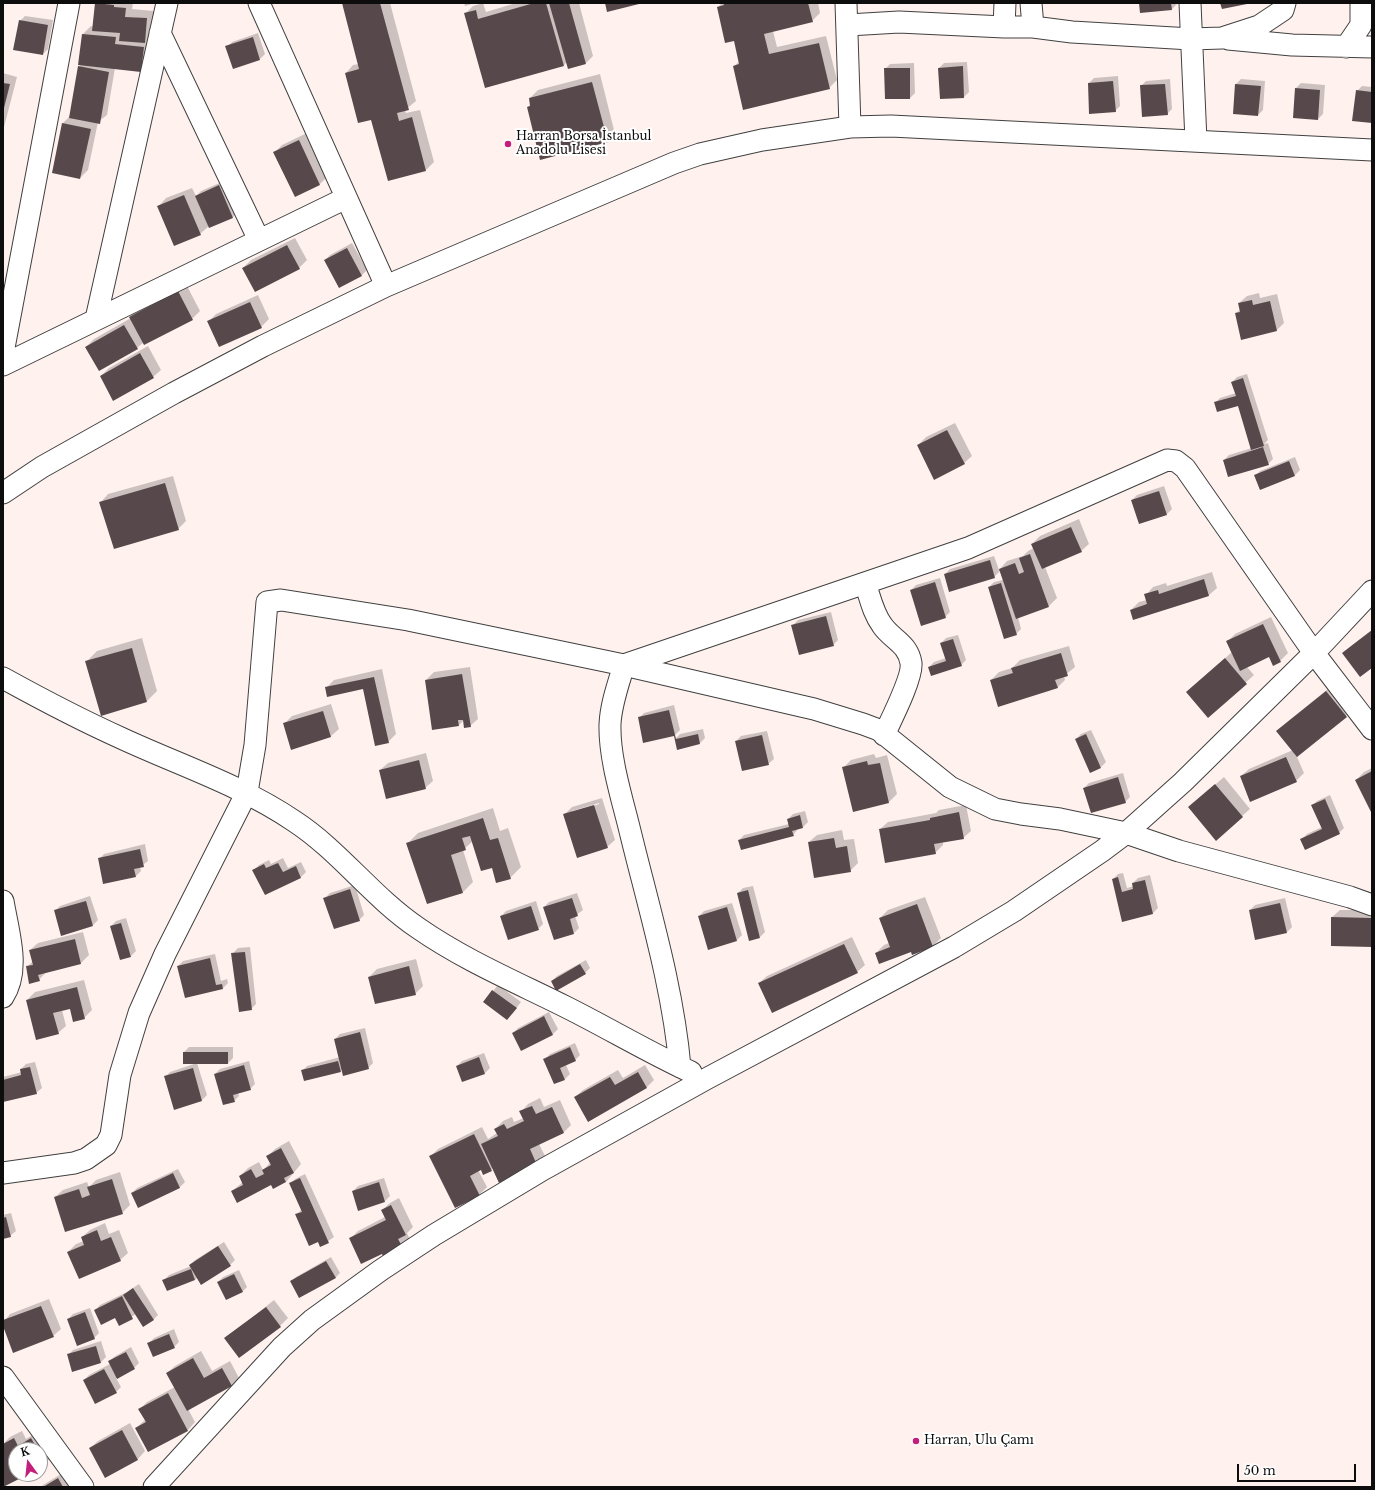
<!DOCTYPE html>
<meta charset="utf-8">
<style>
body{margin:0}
#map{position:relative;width:1375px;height:1490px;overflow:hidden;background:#fff2ee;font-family:"Libre Baskerville",serif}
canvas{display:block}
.frame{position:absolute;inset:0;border:4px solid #0d0d0d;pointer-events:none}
.north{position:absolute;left:8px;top:1442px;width:40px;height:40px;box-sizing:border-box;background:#fff;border:1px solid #9e9e9e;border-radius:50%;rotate:345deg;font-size:11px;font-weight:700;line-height:16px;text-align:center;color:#0d0d0d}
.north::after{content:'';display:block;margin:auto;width:14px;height:18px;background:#c41e7d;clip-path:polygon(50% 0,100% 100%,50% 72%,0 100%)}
.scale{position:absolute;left:1237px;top:1464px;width:119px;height:18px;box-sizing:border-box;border:2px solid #0d0d0d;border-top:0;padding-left:5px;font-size:12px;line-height:14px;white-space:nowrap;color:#0d0d0d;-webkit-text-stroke:3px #fff;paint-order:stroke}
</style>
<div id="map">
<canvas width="1375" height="1490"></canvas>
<div class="frame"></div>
<div class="north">K</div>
<div class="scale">50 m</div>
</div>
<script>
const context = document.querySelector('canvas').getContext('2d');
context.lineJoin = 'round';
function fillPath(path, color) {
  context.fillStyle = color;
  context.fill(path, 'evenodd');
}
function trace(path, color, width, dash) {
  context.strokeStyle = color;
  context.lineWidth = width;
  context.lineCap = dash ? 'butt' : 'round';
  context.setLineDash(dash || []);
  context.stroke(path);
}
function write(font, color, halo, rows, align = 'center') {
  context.font = font + ' "Libre Baskerville",serif';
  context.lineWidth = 4;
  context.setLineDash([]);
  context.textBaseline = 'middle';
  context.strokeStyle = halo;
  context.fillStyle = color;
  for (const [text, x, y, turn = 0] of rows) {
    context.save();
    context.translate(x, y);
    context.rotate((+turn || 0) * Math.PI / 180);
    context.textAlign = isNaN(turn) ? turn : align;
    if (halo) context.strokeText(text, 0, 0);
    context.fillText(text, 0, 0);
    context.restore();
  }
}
fillPath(new Path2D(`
 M133,3L132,9L154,11L152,34L147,39H151L148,63L140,71L115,68L107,115L98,122L88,170L80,178L63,123L70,116L79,67L81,65L83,34L91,26L94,27L96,3Z
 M343,3H390L416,101L405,110L406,113L420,110L434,162L426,170L389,180L372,119L346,73L353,65L359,64Z
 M464,3H475L465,6Z
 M483,3L486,12L516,3H579L593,56L586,63L567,62L564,65L465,14L473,6Z
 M722,3H818L820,13L812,21L773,31L777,47L826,36L837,80L829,88L734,66L740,61L735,40L718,7Z
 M1140,3H1176L1177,4L1172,9Z
 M25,16L53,20L48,49L43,54L20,21Z
 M258,33L265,54L260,59L227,47L232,42Z
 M967,62L969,92L964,97L939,68L944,63Z
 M914,63L915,93L910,98L885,69L890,64Z
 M3,73L17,77L3,131Z
 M600,74L615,134L607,142L528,107L531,104L530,98L538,90Z
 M1118,76L1120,106L1115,111L1090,113L1089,83L1094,78Z
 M1170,79L1172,109L1167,114L1141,86L1146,81Z
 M1241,79L1265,81L1263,110L1258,115L1236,84Z
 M1301,83L1325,85L1323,114L1318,119L1296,88Z
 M1362,86L1372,87V122L1357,91Z
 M307,133L328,176L320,184L295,196L274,153L282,145Z
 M224,181L238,212L233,217L209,227V226L200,234L159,206L166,198L192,188L196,196L201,191Z
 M295,238L307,260L299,268H243L251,260Z
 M352,243L367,270L362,275L339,287L325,260L330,255Z
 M186,284L200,311L192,319L144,342L137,348L86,347L94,339L131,318L130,317L138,309Z
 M1259,293L1260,298L1277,294L1284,323L1276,331L1236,313L1241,309L1239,303L1247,296Z
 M258,295L269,319L261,327L209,321L216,314Z
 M148,346L161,370L153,377L101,376L109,368Z
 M1247,374L1268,440L1264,444L1268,443L1273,459L1268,464L1224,460L1229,455L1252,448L1238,405L1215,403L1220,398L1236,393L1232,382L1237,377Z
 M955,423L972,456L964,463L918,445L926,437Z
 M1295,457L1300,470L1295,475L1260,489L1255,476L1260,471Z
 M173,476L186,521L178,529L101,502L108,494Z
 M1164,486L1172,509L1167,514L1132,500L1137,495Z
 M1079,519L1089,544L1081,551L1045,567L1057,598L1049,606L1018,617L1021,629L1016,634L989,587L994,582L1003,580L1000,571L994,577L945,574L950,569L994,556L999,570L1007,561L1023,556L1028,551L1034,548L1032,544L1040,536Z
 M1212,572L1217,588L1209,595L1134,619L1131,610L1139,602L1147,600L1146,595L1153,587L1166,583L1167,586Z
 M940,578L950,612L945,617L911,590L916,585Z
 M831,612L838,640L833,645L793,625L798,620Z
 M1271,617L1288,653L1280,661L1273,664L1269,656L1247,667L1254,675L1208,717L1195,685L1232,652L1227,642L1235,634Z
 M1372,630V667L1343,653L1351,646Z
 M958,635L966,660L961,665L929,667L934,662L946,658L941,643L946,638Z
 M142,638L157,691L147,701L102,714L86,662L97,651Z
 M1069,646L1075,667L1064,676L1065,680L1057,688L991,680L999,672L1012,668L1020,660Z
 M470,667L478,719L470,726L464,720L459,725L426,680L434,672Z
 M382,669L396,734L388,742L364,688H326L334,680Z
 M1334,684L1354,709L1297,757L1304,773L1296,781L1241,776L1249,769L1293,750L1285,724Z
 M331,704L339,729L331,736L292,748L284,724L292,716Z
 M674,705L680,730L675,735L639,718L644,713Z
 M703,729L705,738L700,743L675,739L680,734Z
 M1091,730L1106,762L1101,767L1076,739L1081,734Z
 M767,731L774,759L768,764L736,741L741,736Z
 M426,753L433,781L425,788L380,770L388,763Z
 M874,754L876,758L887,755L897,794L889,802L854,811L843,768L851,760Z
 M1372,768V811L1356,780L1364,772Z
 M1123,773L1130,797L1125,802L1084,788L1089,783Z
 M1224,777L1250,809L1216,839L1189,807Z
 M1330,795L1344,828L1339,833L1302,839L1307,834L1322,827L1312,806L1317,801Z
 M602,798L615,840L607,847L564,815L572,807ZM599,803V804L572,813V811Z
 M966,805L971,831L963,838L943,842V845L935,853L880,829L888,822L936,813L939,810Z
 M493,808L500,831L508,828L521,867L510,878L492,867L473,841L463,850L473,882L463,892L408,843L418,833Z
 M805,811L808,822L803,827L798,829L793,835L739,840L744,835L789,824L788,819L793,814Z
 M842,830L844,840L854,839L858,863L850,871L809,842L817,835Z
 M145,844L148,861L140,867L141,871L136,876L99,859L104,854Z
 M283,858L288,868L301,862L306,872L301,877L254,870L259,865L269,860L271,864Z
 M1123,873L1127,888L1134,886L1133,883L1138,878L1150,875L1158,908L1153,913L1123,921L1113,879L1118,874Z
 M355,885L364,915L359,920L325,898L330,893Z
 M753,886L765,932L760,937L738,893L743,888Z
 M577,893L583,910L575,916L579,928L574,933L554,939L544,907L549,902Z
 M90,896L98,920L93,925L55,911L60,906Z
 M925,897L941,938L933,946L913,953L912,950L876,953L884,945L889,943L880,918L888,910Z
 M1285,898L1292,927L1287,932L1256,939L1250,910L1255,905Z
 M536,901L543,924L538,929L501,916L506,911Z
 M732,903L742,935L737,940L708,948L699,916L704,911Z
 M1340,910H1372V946L1332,917Z
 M126,918L136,951L131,956L111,926L116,921Z
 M83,932L89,955L81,963L47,971L39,980L27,967L33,961L30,950L38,943Z
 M852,937L865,965L857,972L759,983L767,976Z
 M250,947L256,1004L251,1009L233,953L238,948Z
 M215,954L221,981L227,979L228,983L223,988L186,997L178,966L183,961Z
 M416,959L423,986L415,994L369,977L377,969Z
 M586,960L590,968L585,973L552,981L557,976Z
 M84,980L92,1010L84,1018L71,1008L62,1010L66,1026L58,1033L27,1000L35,992Z
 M498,985L521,1002L512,1014L484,1002Z
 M549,1012L558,1029L553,1034L521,1050L513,1033L518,1028Z
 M365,1028L373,1063L368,1068L343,1069L340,1071H302L307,1066L340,1057L335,1039L340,1034Z
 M575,1043L580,1055L575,1060L566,1065L570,1074L565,1079L555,1083L545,1059L550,1054Z
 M189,1047H233V1058L228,1063L184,1052Z
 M484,1053L490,1068L485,1073L463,1081L457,1066L462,1061Z
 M249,1061L255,1084L250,1089L238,1093L239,1096L234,1101L215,1074L220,1069Z
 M35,1062L42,1088L36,1093L3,1101V1077L22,1072L21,1069L26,1064Z
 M197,1063L207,1095L202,1100L174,1108L165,1077L170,1072Z
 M645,1065L654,1080L646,1088L575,1097L583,1090L618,1070L623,1078Z
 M540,1098L544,1107L560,1100L571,1125L564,1132L539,1144L545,1156L537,1164L493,1168L484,1174L481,1169L478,1170L487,1187L479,1195L430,1157L438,1149L482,1127L488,1139L497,1133L495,1129L503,1121L512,1117L514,1122L524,1118L521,1112L528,1104Z
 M289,1141L301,1164L286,1182L232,1191L243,1182L240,1176L248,1168L259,1162L263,1170L270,1163L267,1157L275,1149Z
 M178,1169L185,1182L180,1187L138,1207L132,1193L137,1188Z
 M120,1172L130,1205L122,1213L55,1197L63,1190L87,1182L89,1187L96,1180Z
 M305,1174L334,1237L321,1246L296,1215L302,1209L290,1184L295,1179Z
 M384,1178L390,1196L385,1201L353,1191L358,1186Z
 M399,1198L413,1227L407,1233L410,1240L402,1248L383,1252L350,1239L358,1231L385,1217L382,1210L390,1203Z
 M11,1213L16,1231L10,1236L3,1238V1215Z
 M105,1223L109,1234L119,1230L128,1253L120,1260L68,1252L76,1244L84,1241L82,1237L90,1230Z
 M224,1242L235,1260L230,1265L202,1283L198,1277L195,1280H164L169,1275L191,1266L190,1265L195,1260Z
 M331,1257L340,1273L335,1278L291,1282L296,1277Z
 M239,1270L247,1287L242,1292L218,1282L223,1277Z
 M139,1284L158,1315L153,1320L136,1314L120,1324L116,1317L95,1310L100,1305L127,1292Z
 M49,1299L61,1329L53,1336L3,1323L10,1314Z
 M274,1300L288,1318L280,1326L226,1339Z
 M90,1308L99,1333L94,1338L68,1319L73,1314Z
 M174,1329L179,1342L174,1347L149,1343L154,1338Z
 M101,1341L106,1357L101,1362L73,1371L68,1355L73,1350Z
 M131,1347L139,1363L134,1368L116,1378L121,1387L116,1392L84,1380L89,1375L110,1364L109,1362L114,1357Z
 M201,1351L212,1371L230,1361L239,1378L232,1385L188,1409L195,1422L188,1430L148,1451L136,1428L145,1420L140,1409L147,1402L175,1387L167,1373L175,1366Z
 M130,1423L145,1451L138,1459L106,1476L90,1448L98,1441Z
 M22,1431L26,1439L39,1431L52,1457L40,1467V1450H16V1474H27L3,1487V1444L10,1437Z
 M66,1471L75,1487H40L43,1485Z`), '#0003');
fillPath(new Path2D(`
 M95,3L114,5V7L126,8L125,17L147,18L145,43L119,41L120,33L92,31Z
 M342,3H380L409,110L397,113L399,121L412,117L426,171L388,181L371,120L358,123L345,73L359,69Z
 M534,3H546L564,66L485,88L464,13L476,10L478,19Z
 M549,3H569L586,64L568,69Z
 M605,3H639V4L607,12Z
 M723,3H808L813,22L764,34L769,54L819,43L830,89L743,110L733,66L739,64L734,41L725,43L717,7L724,5Z
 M1139,3H1171L1172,10L1140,13Z
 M1220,3H1247V4L1222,9Z
 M19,20L48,25L43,55L13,50Z
 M82,34L116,37L115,44L144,47L141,72L78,65Z
 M253,37L260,60L233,69L225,46Z
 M78,66L109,72L100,124L69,118Z
 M963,66L964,98L940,99L938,68Z
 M884,68H910V99H885Z
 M1113,81L1116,112L1089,114L1088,83Z
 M592,82L608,142L540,160L527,107L530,106L529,98Z
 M3,83L10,84L4,108H3Z
 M1165,84L1168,115L1142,117L1140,85Z
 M1235,84L1261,86L1258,116L1233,114Z
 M1295,88L1320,90L1318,120L1293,118Z
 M1356,90L1372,92V123L1352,121Z
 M62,123L91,129L80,179L52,173Z
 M299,140L320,185L295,197L273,152Z
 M219,185L233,218L209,228L195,196Z
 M184,195L201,235L174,246L157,206Z
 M287,245L300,269L255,292L242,268Z
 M347,248L362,276L339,288L324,260Z
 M178,291L193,320L144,345L129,317Z
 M1252,300L1253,305L1270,301L1277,331L1241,340L1235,313L1240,312L1238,303Z
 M250,302L262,328L219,347L207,321Z
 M124,325L138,349L99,371L85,347Z
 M140,353L154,378L113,401L100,376Z
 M1243,378L1264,446L1251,450L1238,406L1217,412L1214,402L1236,396L1231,382Z
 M947,430L965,464L934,480L917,445Z
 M1263,447L1269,465L1228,477L1223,460Z
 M1289,461L1295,476L1260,490L1254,475Z
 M165,483L179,530L114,549L99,502Z
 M1159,491L1167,515L1139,524L1131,500Z
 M1071,527L1082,552L1042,569L1031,544Z
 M1030,554L1049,607L1016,619L999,569L1015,563L1019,574L1024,572L1019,558Z
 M990,560L995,578L949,592L944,574Z
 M1204,579L1209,596L1133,620L1130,610L1147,604L1144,594L1158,590L1159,594Z
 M935,582L946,618L921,626L910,590Z
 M1001,583L1017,635L1004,639L988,587Z
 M826,616L834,646L799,655L791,625Z
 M1263,624L1281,662L1273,666L1269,657L1240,671L1226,641Z
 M1372,630V668L1360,677L1342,653Z
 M953,639L962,666L931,676L928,667L946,661L940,643Z
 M132,648L147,702L101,716L85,661Z
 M1061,653L1068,676L1055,680L1058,688L998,707L990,680L1013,673L1011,668Z
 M1225,658L1247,684L1208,718L1186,692Z
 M462,674L471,727L464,728L463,720H458L459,726L432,730L425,680Z
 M374,677L389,743L375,746L363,689L327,697L325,687Z
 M1326,691L1347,717L1297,757L1276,731Z
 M669,710L676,739L698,734L700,744L677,750L674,736L643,743L638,717Z
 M323,711L331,737L291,750L283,723Z
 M1086,734L1101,768L1090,773L1075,739Z
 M762,735L769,765L742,771L735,741Z
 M1286,757L1297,782L1250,802L1240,776Z
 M419,760L426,789L386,799L379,770Z
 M867,761L868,765L880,763L889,803L853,812L842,767Z
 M1372,771V814L1355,780Z
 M1118,777L1126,803L1091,813L1083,788Z
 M1215,784L1243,817L1216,841L1188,807Z
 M1325,799L1340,834L1305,850L1300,839L1322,829L1311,805Z
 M594,805L608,848L577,858L563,814Z
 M959,812L964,839L934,844L936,854L885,863L879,829L930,820V818Z
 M800,815L803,828L792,831L794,836L741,850L738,840L789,827L787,819Z
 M483,818L490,840L498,838L511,879L496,883L492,868L481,871L470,836L462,838L466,850L451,855L463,893L427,904L406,843Z
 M834,838L836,848L847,846L851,872L814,878L808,842Z
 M140,849L144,867L134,869L136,877L103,884L98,858Z
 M278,863L283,872L296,866L301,878L265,895L252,870L264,864L266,868Z
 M1118,877L1122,892L1133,889L1132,883L1145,880L1153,914L1122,922L1112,879Z
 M350,889L360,921L334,929L323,898Z
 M748,890L760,938L749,941L737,893Z
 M572,898L578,916L570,919L574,934L554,940L543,907Z
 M86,901L93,926L61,936L54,910Z
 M1280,903L1287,933L1255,940L1249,910Z
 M917,904L933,947L912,955L911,952L879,964L875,953L890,947L879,918Z
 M531,906L539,930L508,940L500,916Z
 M727,907L737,941L708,950L698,916Z
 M1331,917L1372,918V947L1331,946Z
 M121,923L131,957L120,960L110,926Z
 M75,939L81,964L38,975L40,981L29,984L26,966L33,965L29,950Z
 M844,944L858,973L772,1013L758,983Z
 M245,952L252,1010L239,1012L231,953Z
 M210,958L216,985L222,984L223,989L185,998L177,966Z
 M580,964L586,974L556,991L551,981Z
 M409,966L416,995L375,1004L368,977Z
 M77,987L85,1019L73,1022L70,1009L53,1013L59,1034L36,1040L26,1000Z
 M492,990L517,1008L507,1020L483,1002Z
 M544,1016L553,1035L521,1051L512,1033Z
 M360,1032L369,1069L343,1076L334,1039Z
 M570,1047L576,1061L560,1068L565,1080L554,1084L543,1059Z
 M183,1052H228V1064H183Z
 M479,1057L485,1074L462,1082L456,1066Z
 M338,1061L341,1072L304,1081L301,1070Z
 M244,1065L251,1090L233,1095L235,1102L223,1105L214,1074Z
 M30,1067L37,1094L3,1102V1080L21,1075L20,1069Z
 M193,1068L202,1101L174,1110L164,1076Z
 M638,1072L647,1088L588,1122L574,1097L610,1077L615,1085Z
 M532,1106L536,1114L552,1107L564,1133L530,1149L537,1165L499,1183L481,1144L498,1136L494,1129L504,1124L507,1129L524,1121L519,1111Z
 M474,1134L492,1171L483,1175L481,1170L470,1176L480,1196L455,1208L429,1156Z
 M281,1148L294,1173L284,1178L286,1182L273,1189L271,1185L237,1203L231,1191L243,1185L239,1176L251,1169L256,1178L264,1174L262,1170L271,1165L266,1156Z
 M173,1173L180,1188L138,1208L131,1193Z
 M300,1178L329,1243L320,1247L318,1242L309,1246L295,1214L302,1212L289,1183Z
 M112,1179L123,1214L65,1232L54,1197L79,1189L82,1198L90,1195L87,1187Z
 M379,1182L385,1202L358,1211L352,1191Z
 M391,1205L406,1235L398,1239L403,1248L384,1258L382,1254L361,1264L349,1238L386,1220L381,1210Z
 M6,1217L11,1237L3,1239V1218Z
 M97,1230L101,1241L111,1237L121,1261L79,1279L67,1252L84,1245L81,1237Z
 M218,1246L231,1266L201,1285L189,1265Z
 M326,1261L336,1278L299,1298L290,1281Z
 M191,1269L195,1280L167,1291L162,1280Z
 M234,1274L243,1292L226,1300L217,1282Z
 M133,1288L154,1320L143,1327L123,1295Z
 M122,1296L133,1319L119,1326L115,1318L101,1325L94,1310Z
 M41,1306L54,1337L13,1353L3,1326V1320Z
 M266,1307L281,1327L239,1358L224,1338Z
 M85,1312L95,1339L77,1346L67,1319Z
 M169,1334L175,1348L153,1357L147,1343Z
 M96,1346L101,1363L72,1372L67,1354Z
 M126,1352L135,1369L117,1379L108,1361Z
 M193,1358L204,1378L222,1368L232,1386L187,1411L166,1373Z
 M104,1369L117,1393L95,1404L83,1380Z
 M168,1393L188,1431L148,1452L135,1428L146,1422L138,1409Z
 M122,1430L138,1460L105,1478L89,1448Z
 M14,1438L18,1446L31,1438L38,1450H16V1474H29L3,1487V1444Z
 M58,1478L63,1487H43Z`), '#57494b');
const minor = new Path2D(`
 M259,3L386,286
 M846,3L850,127
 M1031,3L1033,27
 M1190,3L1196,141
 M848,25L899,22L1004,27H1033L1072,32L1191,39L1222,38L1259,26L1283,10L1285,3
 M1004,27L1005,3
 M160,33L259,240
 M1228,39L1292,45L1372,47
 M1346,47L1361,25V3
 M96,319L167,3
 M3,353L69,3
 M3,365L346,198
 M3,493L42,467L174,393L263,346L386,286L674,163L700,154L762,140L850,127L891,126L1372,150
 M865,583C870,597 873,613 882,625C891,639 908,643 911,663C913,677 891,720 884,735
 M3,678C41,699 81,720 121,738C179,765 241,785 294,821C340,851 372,897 418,928C464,960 516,982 566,1007C608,1028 648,1052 691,1072
 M3,901C8,931 21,970 3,997
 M680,1067C673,987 649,909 630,831C622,798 609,758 610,724C611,704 618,685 624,665L968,548L1167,460L1176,461L1185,468L1314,653L1372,729
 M3,1173L74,1163L86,1159L106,1145L111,1135L120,1075L139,1013L165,954L247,792L255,745L267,602L281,600L408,620L624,665L814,709L863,724L879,730L950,787L995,809L1021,814L1060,819L1126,833L1179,851L1350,897L1372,905
 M3,1377L83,1487
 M154,1487L282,1347L312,1320L381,1270L434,1235L544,1169L706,1079L954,947L1014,911L1102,851L1126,833L1183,782L1314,653L1372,591`);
trace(minor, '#404040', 23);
trace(minor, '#fff', 21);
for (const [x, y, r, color] of [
 [508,144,4,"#c41e7d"],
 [916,1441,4,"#c41e7d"]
]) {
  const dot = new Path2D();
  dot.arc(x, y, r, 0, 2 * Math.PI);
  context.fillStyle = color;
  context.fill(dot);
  trace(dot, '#fff', 1.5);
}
write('12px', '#0d0d0d', '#fff', [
 ["Harran Borsa İstanbul",516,137],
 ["Anadolu Lisesi",516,151],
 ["Harran, Ulu Çamı",924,1441]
], 'left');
</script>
